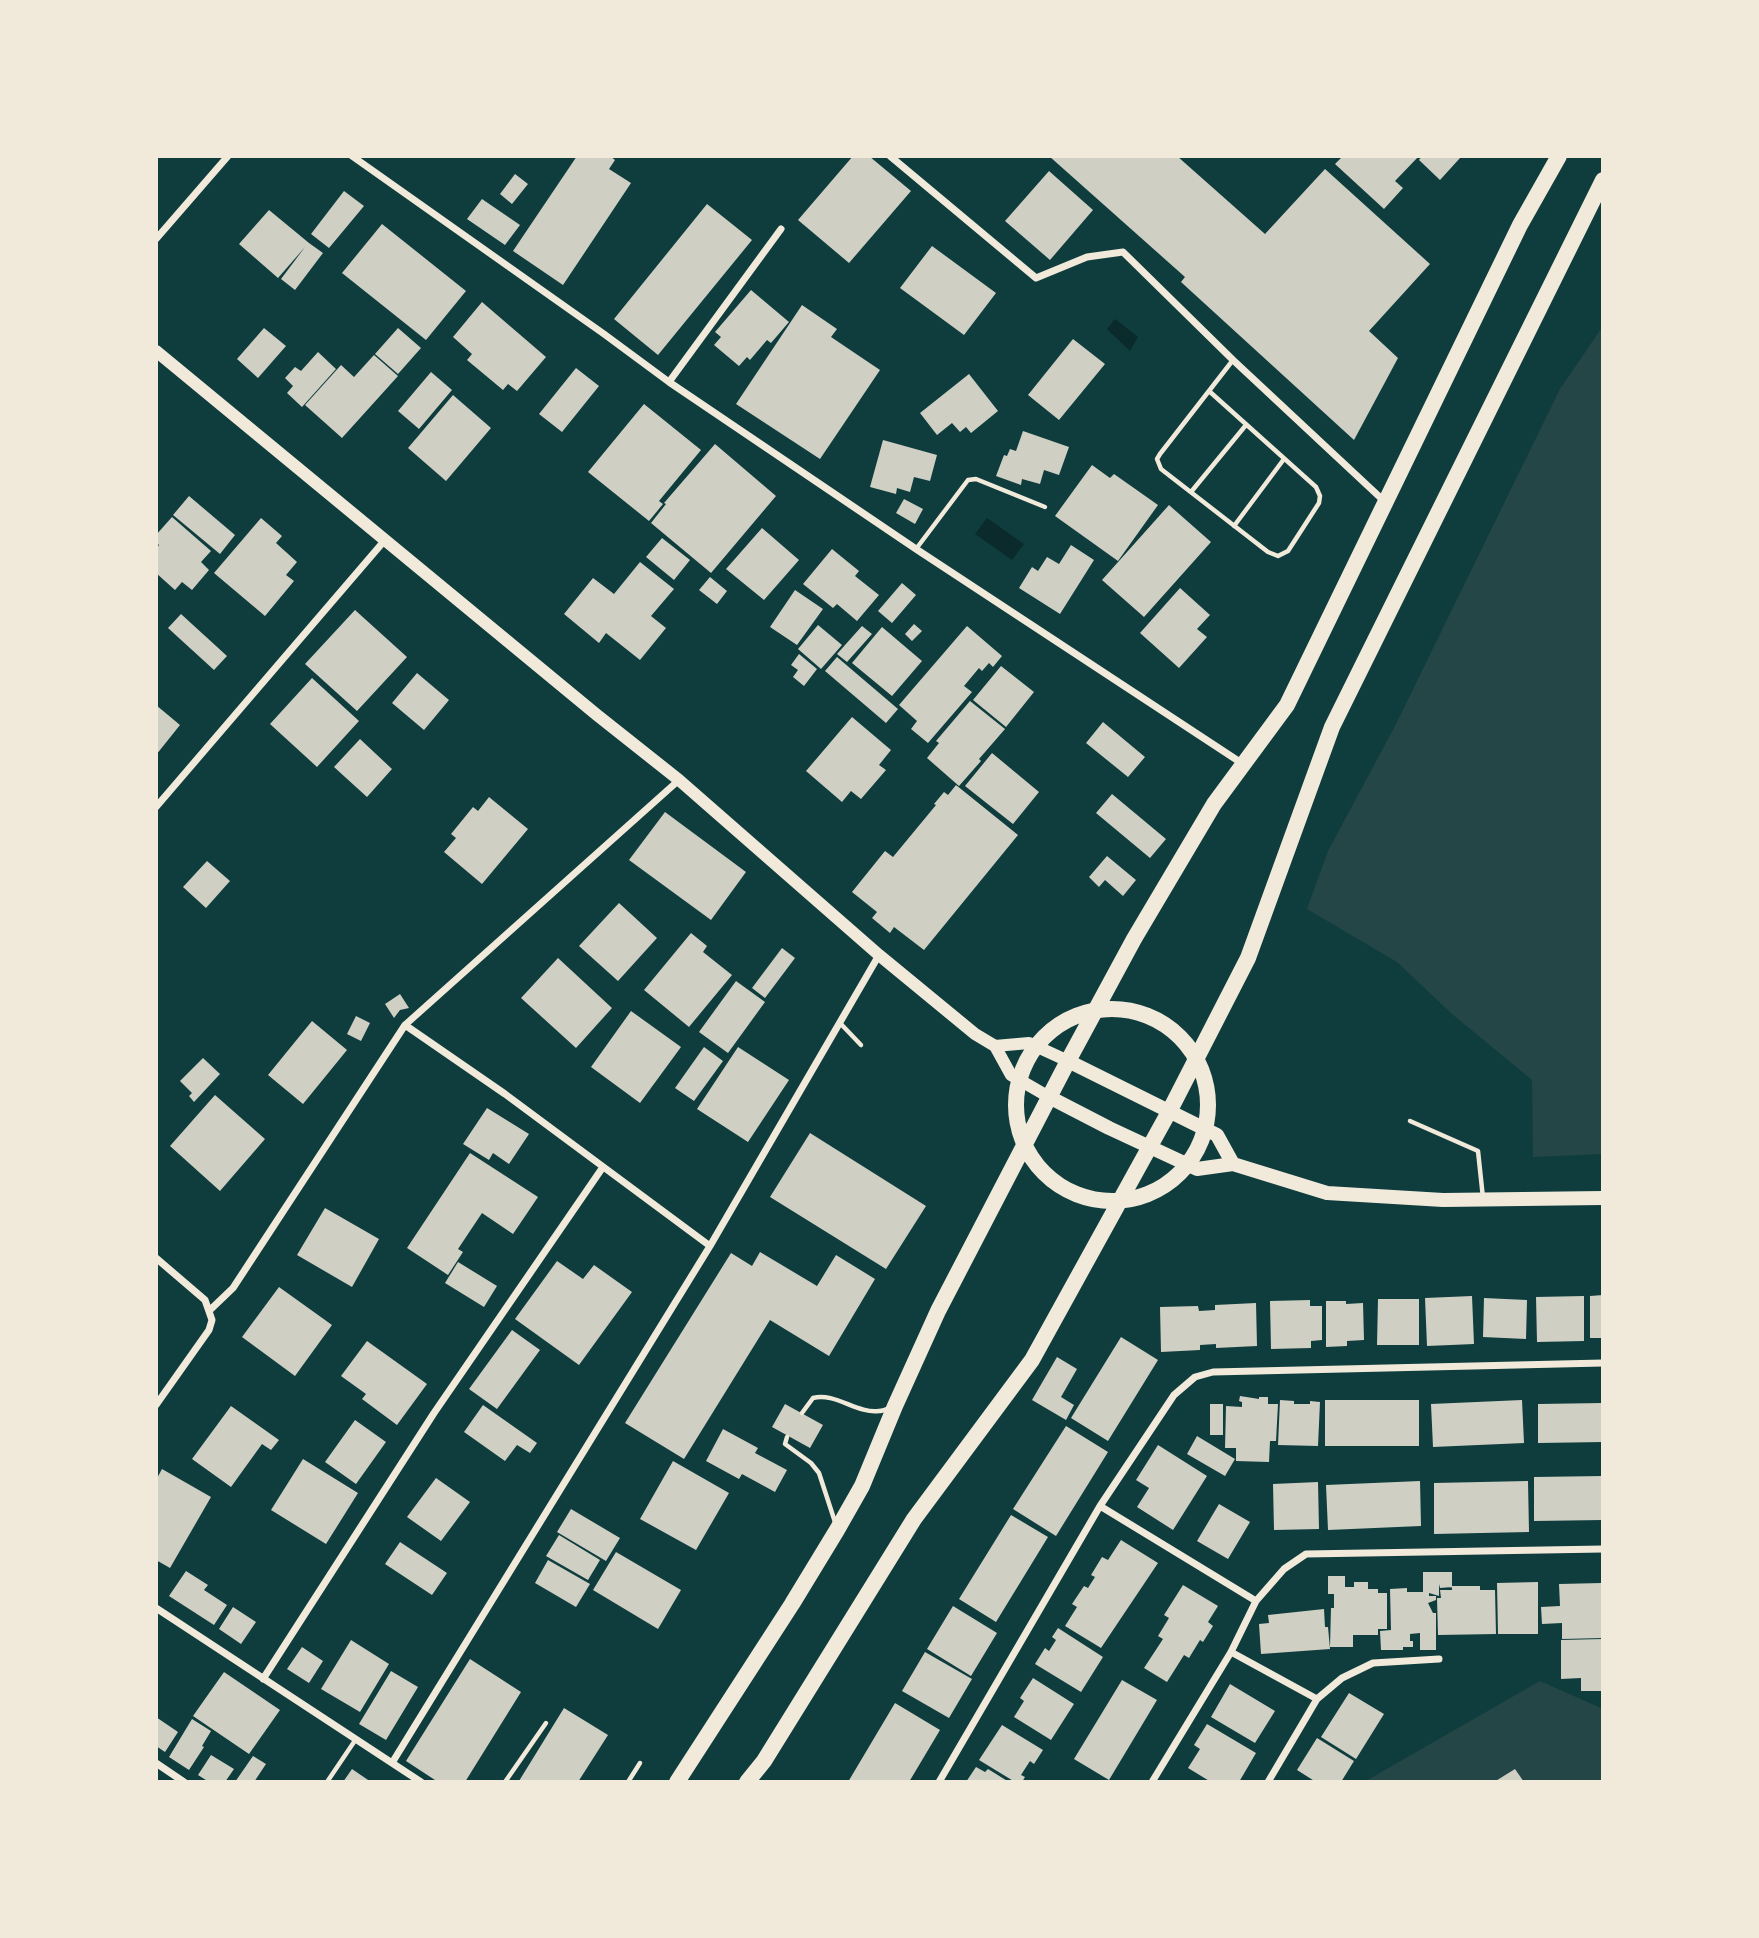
<!DOCTYPE html>
<style>
body{margin:0}
#map{position:relative;width:1759px;height:1938px;overflow:hidden;background:#0f3d3e;font-family:"Public Sans",sans-serif}
canvas{display:block}
.frame{position:absolute;inset:0;border:158px solid #f1e9da;pointer-events:none}
</style>
<div id="map">
<canvas width="1759" height="1938"></canvas>
<div class="frame"></div>
</div>
<script>
const context = document.querySelector('canvas').getContext('2d');
context.lineJoin = 'round';
function fillPath(path, color) {
  context.fillStyle = color;
  context.fill(path, 'evenodd');
}
function trace(path, color, width, dash) {
  context.strokeStyle = color;
  context.lineWidth = width;
  context.lineCap = dash ? 'butt' : 'round';
  context.setLineDash(dash || []);
  context.stroke(path);
}
fillPath(new Path2D(`
 M1603,326V1154L1533,1157L1532,1080L1452,1014L1397,962L1307,909L1328,851L1395,726L1560,389Z
 M1540,1681L1603,1709V1782H1364Z`), '#244646');
fillPath(new Path2D(`
 M1115,319L1138,337L1130,351L1107,329Z
 M987,518L1024,544L1012,560L975,534Z`), '#0a2a2b');
fillPath(new Path2D(`
 M577,156H610L615,160L609,169L631,183L563,285L513,251Z
 M853,156H869L911,191L849,263L798,220Z
 M1049,156H1177L1265,234L1325,169L1430,264L1369,331L1398,358L1354,440L1181,282L1185,277Z
 M1343,156H1419L1395,181L1403,188L1384,209L1335,164Z
 M1422,156H1458L1460,158L1440,180L1419,160Z
 M1049,171L1093,210L1050,260L1005,221Z
 M515,174L528,184L512,204L500,194Z
 M344,191L364,206L329,248L311,234Z
 M482,199L520,225L505,245L467,219Z
 M707,204L752,240L658,355L614,319Z
 M269,210L309,243L323,253L295,290L281,279L305,247L278,278L239,244Z
 M382,224L466,291L426,340L342,273Z
 M932,246L996,293L964,335L900,288Z
 M751,290L789,322L771,343L767,340L750,360L747,357L739,366L714,345L721,337L715,332Z
 M482,302L546,357L517,391L508,384L503,390L467,360L472,354L453,337Z
 M802,305L837,329L831,337L880,370L820,459L736,404Z
 M264,328L286,346L258,378L237,359Z
 M398,328L421,348L398,374L375,354Z
 M1073,339L1105,364L1059,420L1028,395Z
 M318,352L336,369L302,407L287,393L293,386L285,378L295,367L301,371Z
 M374,355L398,376L342,438L305,405L341,365L354,377Z
 M576,368L599,386L562,432L539,414Z
 M431,372L452,390L419,429L398,411Z
 M969,374L998,411L971,433L966,427L960,432L952,423L937,435L920,413Z
 M453,395L491,428L446,481L408,448Z
 M644,404L701,450L659,501L663,504L649,521L588,472Z
 M1023,431L1069,447L1059,475L1044,470L1040,484L1022,479L1021,485L996,476L1004,455L1007,456L1010,449L1016,451Z
 M883,440L937,455L930,481L914,477L910,492L897,488L896,494L870,487Z
 M715,444L776,496L711,573L651,523L666,504L664,503Z
 M1092,465L1110,478L1114,474L1158,505L1118,561L1055,516Z
 M189,496L235,535L220,554L173,515Z
 M904,499L923,509L915,524L896,513Z
 M1169,505L1211,542L1144,617L1102,580Z
 M172,517L211,551L201,562L209,570L192,590L182,582L175,590L156,573V549L159,545L156,542V535Z
 M261,518L282,536L276,543L297,562L286,575L294,581L265,616L214,573Z
 M762,528L799,560L764,600L726,569Z
 M662,538L690,560L674,580L646,557Z
 M1071,545L1094,560L1060,614L1019,588L1032,567L1038,571L1047,557L1059,564Z
 M832,549L859,571L855,576L879,595L857,621L837,604L833,608L803,584Z
 M640,562L674,589L651,616L666,628L640,660L606,633L599,643L564,614L593,578L614,594Z
 M710,577L727,591L717,604L699,590Z
 M902,583L916,595L892,623L878,611Z
 M1180,588L1210,615L1197,629L1207,637L1179,668L1140,633Z
 M795,590L823,609L797,645L770,627Z
 M355,610L407,657L357,711L305,664Z
 M181,614L227,656L214,670L168,628Z
 M914,624L922,631L912,641L905,634Z
 M818,625L842,645L821,669L798,649Z
 M862,626L872,634L847,662L837,654Z
 M967,626L1002,656L993,667L989,663L982,671L979,668L964,686L972,692L928,743L911,729L917,721L899,705Z
 M882,627L922,661L892,696L852,663Z
 M799,654L817,669L804,686L793,677L798,670L791,665Z
 M837,657L898,709L886,723L825,671Z
 M1001,666L1034,692L1006,727L973,700Z
 M417,673L449,700L424,730L392,703Z
 M312,678L359,721L317,767L270,724Z
 M970,701L1005,729L979,759L981,761L959,786L927,758L939,743L936,741Z
 M156,705L180,725L156,755Z
 M852,717L891,750L879,765L886,770L861,799L851,791L842,802L806,771Z
 M1103,722L1145,757L1128,777L1086,743Z
 M360,739L392,769L367,797L334,767Z
 M992,753L1039,792L1013,824L965,786Z
 M956,785L1018,835L924,950L894,927L890,933L872,918L877,912L852,892L885,851L893,857L936,805L934,804L944,792L948,795Z
 M1112,794L1166,839L1150,858L1096,813Z
 M489,797L528,829L482,884L444,852L456,838L451,834L473,807L478,811Z
 M665,812L746,872L711,920L629,860Z
 M1107,856L1136,880L1123,896L1105,880L1099,887L1089,877Z
 M207,861L230,881L206,908L183,887Z
 M619,903L657,938L618,981L579,946Z
 M691,933L707,946L703,952L732,975L689,1027L644,990Z
 M782,948L795,958L765,998L752,988Z
 M558,958L612,1008L576,1048L521,998Z
 M736,981L765,1002L728,1053L699,1032Z
 M400,994L409,1008L400,1010L394,1018L385,1004Z
 M631,1011L681,1047L640,1103L591,1067Z
 M356,1016L370,1023L361,1041L347,1034Z
 M312,1021L347,1050L303,1104L268,1075Z
 M704,1047L723,1061L694,1101L675,1088Z
 M738,1047L789,1080L748,1142L697,1109Z
 M203,1058L220,1074L194,1102L189,1096L192,1093L180,1081Z
 M215,1095L265,1139L220,1191L170,1146Z
 M487,1108L529,1134L509,1164L493,1153L489,1160L463,1144Z
 M810,1133L926,1206L886,1269L770,1197Z
 M470,1153L538,1197L513,1234L482,1213L458,1249L463,1252L448,1275L407,1248Z
 M325,1208L379,1239L352,1287L297,1255Z
 M760,1252L817,1286L836,1255L875,1279L829,1356L770,1320L684,1459L625,1423L731,1253L752,1266Z
 M557,1261L583,1279L594,1265L632,1292L579,1365L515,1319Z
 M458,1262L497,1286L484,1307L445,1283Z
 M279,1287L332,1325L295,1376L242,1337Z
 M1603,1295V1338H1590V1296Z
 M1472,1296L1474,1344L1427,1346L1425,1298Z
 M1584,1296V1341L1537,1342L1536,1297Z
 M1484,1298L1527,1300L1526,1339L1483,1337Z
 M1378,1299H1419V1345H1377Z
 M1310,1300V1306H1322V1340L1311,1341V1348L1271,1349L1270,1301Z
 M1326,1301H1346V1304L1363,1303L1364,1340L1347,1341V1346L1326,1347Z
 M1256,1303L1257,1346L1216,1348V1344L1200,1345V1350L1161,1352L1160,1307L1198,1306L1199,1311L1215,1310V1305Z
 M512,1330L540,1350L497,1409L469,1389Z
 M1121,1337L1158,1360L1108,1441L1071,1418Z
 M367,1341L427,1384L397,1425L362,1399L366,1394L341,1376Z
 M1057,1357L1077,1369L1061,1397L1074,1405L1066,1420L1032,1400Z
 M1240,1396L1259,1399V1397H1268V1404H1278L1276,1441H1270L1269,1462L1236,1461V1448H1225L1226,1406L1242,1407V1402L1239,1401Z
 M1280,1400L1294,1401V1404H1310V1401L1320,1402L1318,1446L1278,1445Z
 M1325,1400H1419V1446H1325Z
 M1522,1400L1524,1443L1433,1447L1431,1404Z
 M1603,1403V1442L1538,1443V1404Z
 M785,1404L823,1425L810,1448L772,1427Z
 M1210,1404H1223V1435H1210Z
 M483,1405L537,1443L530,1453L517,1445L505,1461L464,1432Z
 M231,1406L279,1440L271,1450L262,1444L231,1487L192,1459Z
 M355,1420L386,1442L356,1484L325,1462Z
 M1066,1426L1108,1452L1056,1536L1013,1509Z
 M723,1429L758,1448L755,1453L787,1470L775,1492L742,1474L739,1479L706,1461Z
 M1197,1436L1235,1459L1225,1476L1187,1454Z
 M1158,1445L1207,1476L1173,1530L1137,1507L1149,1488L1136,1480Z
 M303,1459L358,1493L326,1544L271,1510Z
 M673,1461L729,1493L696,1550L640,1519Z
 M162,1469L211,1497L170,1568L156,1560V1480Z
 M1603,1476V1520L1534,1521V1477Z
 M436,1478L470,1502L441,1541L407,1517Z
 M1420,1481L1421,1526L1328,1530L1326,1485Z
 M1528,1481L1529,1532L1434,1534V1483Z
 M1318,1482L1319,1529L1274,1530L1273,1484Z
 M1219,1504L1250,1522L1228,1559L1197,1541Z
 M571,1509L620,1538L606,1561L557,1532Z
 M1011,1515L1048,1537L996,1622L959,1599Z
 M559,1535L600,1560L588,1580L546,1556Z
 M1121,1540L1158,1563L1101,1648L1065,1626L1077,1607L1072,1604L1084,1586L1088,1588L1095,1577L1091,1575L1102,1557L1108,1560Z
 M400,1542L447,1573L432,1595L385,1564Z
 M616,1552L681,1590L658,1629L593,1590Z
 M548,1560L590,1584L576,1607L535,1583Z
 M186,1571L208,1585L204,1590L227,1605L214,1625L169,1596Z
 M1423,1572H1452V1587L1440,1588L1439,1584V1596L1429,1593V1596H1436V1600L1428,1603L1433,1613H1436V1650H1420V1633L1410,1634V1641H1413V1647H1403V1650H1381L1380,1631L1391,1630L1390,1589L1407,1588V1592H1423Z
 M1328,1576H1345V1587H1354V1582H1368V1589H1378V1593H1387V1629H1378V1635H1353V1647H1330L1331,1608H1334V1594H1328Z
 M1538,1582V1634H1498L1497,1583Z
 M1602,1583L1603,1638L1562,1639V1623L1542,1624L1541,1607L1560,1606L1559,1584Z
 M1183,1585L1218,1606L1208,1622L1213,1626L1203,1642L1200,1640L1189,1658L1184,1655L1167,1682L1144,1668L1163,1639L1158,1636L1169,1618L1164,1615Z
 M1452,1586H1480V1590H1495L1496,1634L1438,1635L1437,1598H1441L1440,1590H1452Z
 M953,1606L997,1633L971,1676L927,1649Z
 M233,1607L256,1622L241,1644L219,1629Z
 M1324,1609L1325,1627H1328L1330,1649L1261,1654L1259,1624L1269,1623L1268,1615Z
 M1058,1628L1103,1657L1081,1692L1035,1664L1045,1648L1049,1651L1056,1640L1052,1637Z
 M1603,1639V1691H1581V1678L1561,1679V1640Z
 M351,1640L389,1664L360,1712L321,1689Z
 M302,1647L323,1661L309,1683L287,1669Z
 M925,1652L972,1679L949,1718L902,1691Z
 M470,1659L521,1692L465,1782H438L406,1761Z
 M391,1671L418,1687L386,1740L359,1724Z
 M224,1672L280,1710L249,1754L193,1716Z
 M1033,1678L1074,1704L1051,1740L1014,1717L1024,1701L1020,1698Z
 M1122,1680L1157,1700L1109,1780L1074,1759Z
 M1230,1684L1275,1711L1255,1743L1211,1717Z
 M1349,1693L1384,1714L1356,1759L1321,1737Z
 M895,1703L940,1730L909,1782H848Z
 M564,1708L608,1735L578,1782H521L519,1781Z
 M156,1717L178,1732L165,1752L156,1746Z
 M192,1719L211,1731L202,1746L204,1747L189,1770L169,1757Z
 M1207,1724L1256,1753L1239,1782H1211L1188,1768L1200,1749L1194,1745Z
 M1002,1725L1043,1750L1034,1764L1030,1761L1021,1775L1025,1777L1022,1782H1015L979,1760Z
 M1317,1738L1354,1761L1341,1782H1316L1297,1770Z
 M211,1755L234,1769L225,1782H209L198,1775Z
 M253,1756L266,1764L254,1782H235Z
 M976,1767L985,1772L988,1769L1009,1782H966Z
 M352,1769L371,1782H343Z
 M1515,1769L1524,1782H1494Z`), '#cfcfc3');
trace(new Path2D(`
 M1209,391L1316,487L1320,496L1319,503L1288,551L1278,556L1268,552L1161,469L1157,459L1160,454L1233,360
 M1191,492L1246,425
 M1234,526L1284,459
 M916,549L968,480L976,479L1045,507
 M840,1023L861,1045
 M1410,1121L1478,1151L1483,1198
 M802,1413L813,1398C835,1392 857,1414 879,1411C883,1411 887,1409 890,1408
 M787,1437L785,1444L811,1463L819,1473L836,1525
 M327,1782L356,1739
 M505,1782L546,1723
 M628,1782L640,1763`), '#f1e9da', 4.5);
trace(new Path2D(`
 M352,156L604,334L669,382L916,549L1243,764
 M890,156L1036,278L1087,257L1123,252L1233,360L1384,501
 M156,239L228,156
 M669,382L781,229
 M156,807L385,540
 M405,1025L505,1094L710,1246
 M156,1258L205,1300L212,1320L209,1330L156,1405
 M210,1310L233,1288L405,1025L679,780
 M1100,1506L1256,1601
 M156,1608L421,1782
 M1231,1652L1317,1699L1268,1782
 M263,1679L434,1413L603,1167
 M1317,1699L1342,1678L1373,1663L1439,1659
 M156,1763L184,1782
 M392,1763L710,1246L879,955
 M939,1782L1100,1506L1174,1395L1195,1377L1213,1372L1603,1363
 M1152,1782L1231,1652L1256,1601L1284,1569L1306,1554L1603,1549`), '#f1e9da', 7);
trace(new Path2D(`
 M156,351L597,715L679,780L879,955L975,1034L995,1046L1011,1075L1049,1097
 M995,1046L1029,1043L1068,1061`), '#f1e9da', 12);
trace(new Path2D(`
 M1068,1061L1217,1135L1233,1164
 M1049,1097L1109,1128L1197,1169L1233,1164L1327,1193L1443,1200L1603,1198`), '#f1e9da', 14);
trace(new Path2D(`
 M1016 1105a96 96 0 1 1 192 0a96 96 0 1 1-192 0Z
 M677,1782L792,1604L837,1530L862,1486L895,1406L938,1311L1068,1061L1134,939L1214,804L1287,705L1520,225L1559,156
 M747,1782L764,1761L914,1519L1032,1360L1170,1110L1248,958L1332,727L1603,180`), '#f1e9da', 16);
</script>
